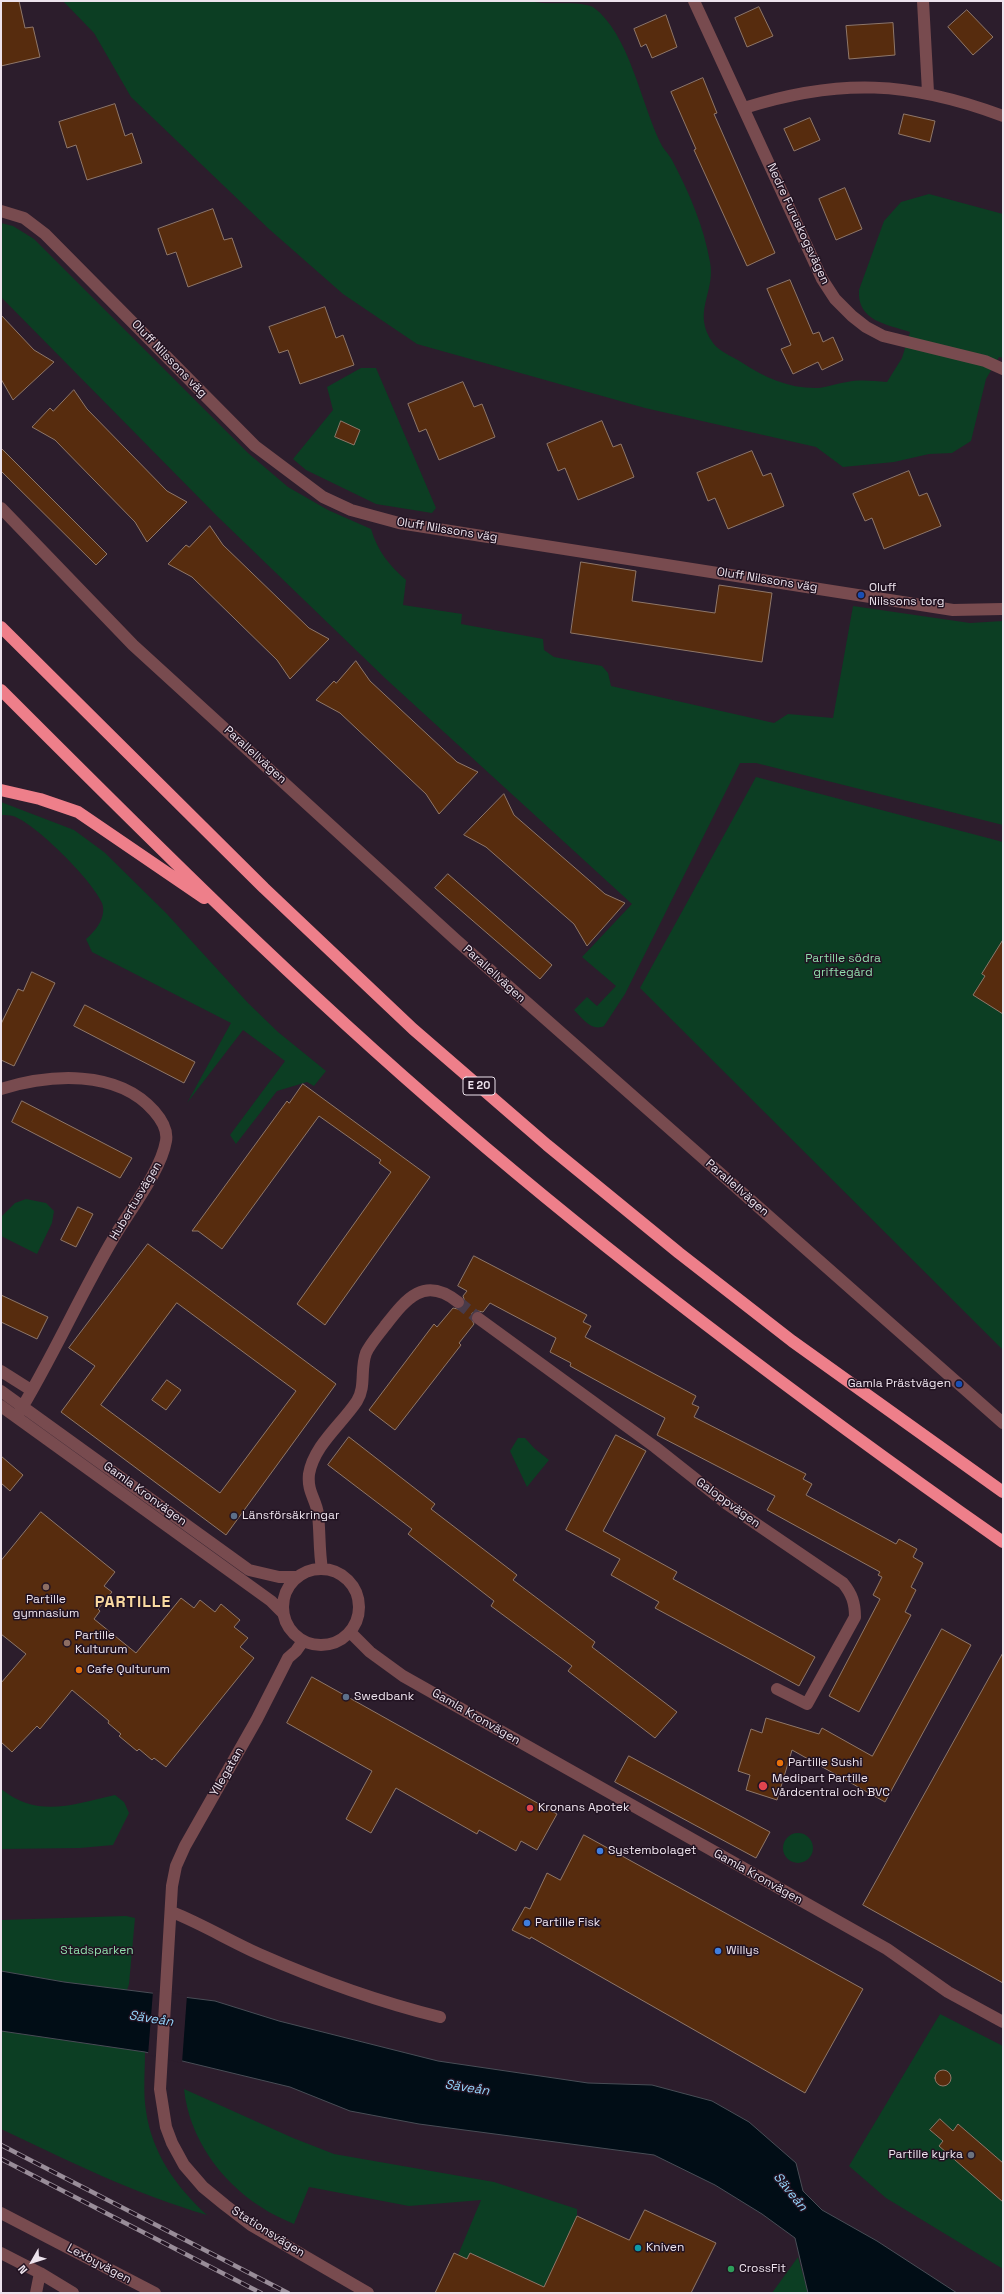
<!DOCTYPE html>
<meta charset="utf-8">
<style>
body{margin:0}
#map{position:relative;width:1004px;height:2294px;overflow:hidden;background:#2c1d2c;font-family:"Space Grotesk",sans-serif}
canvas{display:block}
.frame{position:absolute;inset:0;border:2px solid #ede3ed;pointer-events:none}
.north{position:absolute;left:12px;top:2242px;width:40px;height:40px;-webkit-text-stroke:3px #221322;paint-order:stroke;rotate:231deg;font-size:11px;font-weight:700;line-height:16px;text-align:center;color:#ede3ed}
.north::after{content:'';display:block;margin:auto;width:14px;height:18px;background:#ede3ed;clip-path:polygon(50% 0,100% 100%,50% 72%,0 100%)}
</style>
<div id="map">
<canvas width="1004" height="2294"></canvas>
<div class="frame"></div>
<div class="north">N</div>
</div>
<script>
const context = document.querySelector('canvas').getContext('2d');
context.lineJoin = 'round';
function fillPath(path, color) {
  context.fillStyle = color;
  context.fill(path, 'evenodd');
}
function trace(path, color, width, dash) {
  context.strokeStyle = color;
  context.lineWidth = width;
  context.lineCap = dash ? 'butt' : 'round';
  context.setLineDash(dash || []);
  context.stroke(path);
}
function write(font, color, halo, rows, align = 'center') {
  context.font = font + ' "Space Grotesk",sans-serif';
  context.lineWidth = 3;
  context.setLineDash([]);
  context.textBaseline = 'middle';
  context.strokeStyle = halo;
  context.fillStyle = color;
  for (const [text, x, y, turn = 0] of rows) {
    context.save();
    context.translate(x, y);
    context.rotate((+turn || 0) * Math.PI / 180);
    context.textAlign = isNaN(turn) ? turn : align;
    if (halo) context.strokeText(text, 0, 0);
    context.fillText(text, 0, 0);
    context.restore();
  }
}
fillPath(new Path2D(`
 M63,1H529C551,6 576,0 593,7C629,33 641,103 660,142C663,149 669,154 672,160C689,192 704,227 710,262C716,293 691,312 713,343C719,351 733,357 741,362C765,378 790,389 819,388C828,387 838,383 847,382C860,379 874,381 887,382L902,358L910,332C886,324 857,321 859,290L884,221L901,202L929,194L1003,214V358L999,357L986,379L971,441L952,453L929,454L894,462L843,467L816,447L645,408L417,344L343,294L269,229L131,97L94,33Z
 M1,223L13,226L34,239L248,453L288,487L328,510L371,529C378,552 389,565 406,580L403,605L462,614L461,624L543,639L544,650L554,657L602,666L608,673L611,686L774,723L788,714L833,718L853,606L970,623L1003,621V825L756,763H740L625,994L604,1026C592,1032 582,1018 574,1010L587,997L597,1006L616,986L582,957L632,904L386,679L217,516L1,297Z
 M361,368H376L436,508L432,513L376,504L306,470L293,459L333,410L327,387Z
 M756,777L1003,842V1350L640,988Z
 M1,802L74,830L104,852L166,913L248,1003L278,1032L326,1071L314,1086L307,1082L277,1091L236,1144L230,1135L285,1061L243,1030L187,1103L231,1023L92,952L86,939C96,931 107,916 102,903C93,881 35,823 13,816C10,815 5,815 1,815Z
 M26,1199L46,1203L54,1211L52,1223L37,1254L1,1236V1217L15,1203Z
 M518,1438H525L534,1448L549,1460L527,1487L510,1451Z
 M1,1789C39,1819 73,1804 115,1795L124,1802L129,1813L113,1845L80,1848L1,1849Z
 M783 1848a15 15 0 1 1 30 0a15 15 0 1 1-30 0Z
 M126,1916L135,1918L129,1984L127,1990L64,1982L1,1971V1920Z
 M940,2014L1003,2046V2269L886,2198L849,2166Z
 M1,2031L145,2052C145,2071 143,2092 146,2111C152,2153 176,2187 207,2215C135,2194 69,2161 1,2129Z
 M184,2089L293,2138L334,2154L494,2182L577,2209V2216L544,2287L470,2253L467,2260L458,2255L481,2200L409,2206L309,2187L294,2224C283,2219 271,2214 261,2207C220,2181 189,2137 184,2089Z
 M798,2257L808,2293H772Z`), '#0c3e23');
const water = new Path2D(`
 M1,1971L64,1982L215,2001L279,2021L438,2061L588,2083L652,2085L712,2101L749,2122L796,2163L803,2191L822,2210L877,2241L957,2293H808L795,2238L762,2214L715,2185L654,2155L419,2124L350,2111L290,2087L145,2052L1,2031Z`);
fillPath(water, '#010d16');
trace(water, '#484d56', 1);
fillPath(new Path2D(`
 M153,1991L187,1995L182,2063L148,2055Z`), '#2c1d2c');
const building = new Path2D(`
 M1,1H19L25,28L33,27L40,57L1,66Z
 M759,7L773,36L747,47L735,18Z
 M967,10L993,37L973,55L948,27Z
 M666,15L677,47L652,58L646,44L641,47L634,29Z
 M893,23L895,55L849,59L846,26Z
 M703,78L717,113L714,114L775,253L747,266L694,150L696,149L671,92Z
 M115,104L125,136L132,133L142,163L87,180L76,145L67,148L59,122Z
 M904,114L935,121L930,142L899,134Z
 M810,118L820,140L794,151L784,129Z
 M845,188L862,229L836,240L819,199Z
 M213,209L224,240L232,238L242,267L188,287L176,252L167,255L158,229Z
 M790,280L813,334L819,332L823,342L833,337L843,360L822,370L818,362L793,374L781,349L791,345L767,289Z
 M325,307L336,338L343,335L354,365L300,384L288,350L279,353L269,327Z
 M1,315L34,350L54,362L13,400L1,379Z
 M463,382L474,407L482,404L495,437L439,460L426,429L419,432L408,404Z
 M74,390L87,409L167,491L187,502L147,542L135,522L55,440L32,427L50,408L53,411Z
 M341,421L360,430L354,445L335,437Z
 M602,421L613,447L621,444L634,477L578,500L565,468L558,471L547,444Z
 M1,448L107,554L96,565L1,471Z
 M752,451L763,476L771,473L784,506L728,529L715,498L708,501L697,473Z
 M909,471L919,496L927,493L941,526L884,549L872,518L865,521L853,494Z
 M210,526L223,545L309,628L329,639L290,679L277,660L192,577L168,564L186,545L189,547Z
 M581,562L636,571L632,601L715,613L719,585L772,593L762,662L571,633Z
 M356,661L370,681L457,762L478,772L439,814L426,794L340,713L316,700L334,681L336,683Z
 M504,794L514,815L605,894L625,903L587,946L574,924L486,847L464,835Z
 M448,874L552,965L540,979L435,888Z
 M1003,940V1014L973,995L985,976L982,974Z
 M32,972L55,983L14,1066L1,1060V1024L18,989L23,991Z
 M85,1005L195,1062L184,1083L74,1026Z
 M303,1084L430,1177L325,1325L297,1304L391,1172L379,1163L381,1160L319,1116L222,1249L198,1231H192L287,1101L289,1103Z
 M22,1101L132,1158L120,1178L12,1122Z
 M78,1207L93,1214L76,1247L61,1240Z
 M148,1244L336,1384L226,1535L61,1412L95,1366L69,1348ZM177,1303L296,1391L220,1493L101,1405Z
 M474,1256L587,1315L583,1322L591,1326L585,1337L696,1396L692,1404L699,1407L694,1417L806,1474L803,1479L812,1484L806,1495L896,1544L899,1539L917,1549L913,1557L923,1563L911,1587L916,1590L905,1612L911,1615L859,1712L829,1696L880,1599L873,1595L882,1577L878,1575L880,1572L767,1510L775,1496L657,1435L665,1418L570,1366L571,1363L550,1352L556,1338L490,1303L483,1312L478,1311L472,1313L471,1318L474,1324L459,1343L461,1345L395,1430L369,1410L434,1324L437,1327L453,1308L458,1309L464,1306L465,1302L463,1296L467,1291L458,1286Z
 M1,1295L48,1317L37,1339L1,1322Z
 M167,1380L181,1390L166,1410L152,1400Z
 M616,1435L646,1451L603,1531L677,1572L673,1579L815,1657L799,1686L655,1608L659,1602L611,1575L620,1559L566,1530Z
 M349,1437L435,1504L431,1509L517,1575L513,1580L595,1642L592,1647L677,1712L655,1738L568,1671L572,1666L491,1606L494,1601L408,1534L412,1529L328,1465Z
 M1,1456L23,1475L10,1491L1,1483Z
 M41,1512L115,1572L104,1586L112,1592L98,1609L100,1611L94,1619L136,1653L181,1598L194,1608L200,1600L215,1612L221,1604L240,1620L234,1627L248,1638L240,1647L254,1658L166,1767L154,1758L152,1760L139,1749L137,1751L119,1736L121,1734L108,1723L109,1721L72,1690L40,1729L37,1726L12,1752L1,1742V1683L26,1654L1,1634V1561Z
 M942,1629L971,1645L885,1802L792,1750L777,1800L746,1790L750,1775L738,1771L751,1729L762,1733L766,1718L819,1734L822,1728L872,1756Z
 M1003,1653V1983L863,1905Z
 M312,1677L557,1814L537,1850L521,1841L516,1851L479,1830L477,1834L396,1788L371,1833L346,1819L372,1771L287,1723Z
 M629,1756L770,1832L756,1858L615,1782Z
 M584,1835L863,1989L805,2093L531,1937L530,1939L512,1930L525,1907L530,1909L547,1873L560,1880Z
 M935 2078a8 8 0 1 1 16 0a8 8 0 1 1-16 0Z
 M940,2119L953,2131L958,2124L1003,2163V2202L939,2146L943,2141L930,2130Z
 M645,2210L716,2243L691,2293H435L454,2253L467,2259L470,2253L544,2287L577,2216L629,2240Z`);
fillPath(building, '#572c0e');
trace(building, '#8f7769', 1);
trace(new Path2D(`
 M458,1302L478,1318`), '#493b49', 12, [12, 6]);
trace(new Path2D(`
 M694,1L822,279L835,299L852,316L866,327L883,336L985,361L1003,369
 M923,1L928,92
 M744,108C839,78 910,81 1003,116
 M1,211L24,218L45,234L255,446L323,497L351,510L399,523L953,610L1003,609
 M1,508L133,645L455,939L1003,1423
 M1,1089C50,1074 117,1069 154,1111C161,1119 168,1130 166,1141C161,1171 129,1211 113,1239C79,1297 52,1359 17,1416
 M478,1318L655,1447L727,1504L843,1583C852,1594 855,1603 855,1617L807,1704L777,1689
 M1,1371L31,1390
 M1,1391L249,1570L279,1577H296
 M1,1406L271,1601L283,1613
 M283 1607a38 38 0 1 1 76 0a38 38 0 1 1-76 0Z
 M322,1569C319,1551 320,1533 318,1514C316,1499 307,1492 309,1474C314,1445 342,1424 357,1401C366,1387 360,1369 366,1353C370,1344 379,1334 385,1326C406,1299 424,1275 458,1302
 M350,1632L370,1652L403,1676L887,1949L948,1992L1003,2022
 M303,1641L296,1651L288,1658L257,1719L185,1846L176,1866L172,1886L160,2089L166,2127L172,2143L184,2165L203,2187L225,2205L251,2225L368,2293
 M172,1912C202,1924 230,1941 259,1954C318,1980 379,2002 440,2017
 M1,2213L155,2293
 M1,2253L40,2273L73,2293
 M36,2293L40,2273`), '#784b4f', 12);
trace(new Path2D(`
 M1,627L264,888L413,1029L547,1145L679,1253L792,1341L1003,1492
 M1,690C149,838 298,987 457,1123C631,1273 815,1410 1003,1542
 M1,790L40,799L78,812L204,898`), '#ee7f8a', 12);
const rail = new Path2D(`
 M1,2145L288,2293
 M1,2159L261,2293`);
trace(rail, '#998d99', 4.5);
trace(rail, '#221322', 3, [9]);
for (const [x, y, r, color] of [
 [861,595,4,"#1a4fb4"],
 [959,1384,4,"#1a4fb4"],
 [234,1516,4,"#5c6f8a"],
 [46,1587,4,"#8d6e63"],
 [67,1643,4,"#8d6e63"],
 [79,1670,4,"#e8710a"],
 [346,1697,4,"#5c6f8a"],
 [780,1763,4,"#e8710a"],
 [763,1786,5,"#e0444e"],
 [530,1808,4,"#e0444e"],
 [600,1851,4,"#3f7fe0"],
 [527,1923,4,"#3f7fe0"],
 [718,1951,4,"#3f7fe0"],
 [971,2155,4,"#6b7280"],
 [638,2248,4,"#0f9aa8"],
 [731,2269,4,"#2e9e5b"]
]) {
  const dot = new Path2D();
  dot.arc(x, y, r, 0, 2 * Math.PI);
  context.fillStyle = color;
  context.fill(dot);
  trace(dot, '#221322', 1.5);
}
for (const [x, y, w] of [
 [479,1086,32]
]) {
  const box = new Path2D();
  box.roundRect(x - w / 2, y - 9, w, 18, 3);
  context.fillStyle = '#221322';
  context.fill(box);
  trace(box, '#ede3ed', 1);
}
write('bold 11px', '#ede3ed', null, [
 ["E 20",479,1086]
]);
write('12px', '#ede3ed', '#221322', [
 ["Nedre Furuskogsvägen",798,224,65],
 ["Oluff Nilssons väg",169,359,46],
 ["Oluff Nilssons väg",447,530,9],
 ["Oluff Nilssons väg",767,580,9],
 ["Parallellvägen",255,755,42],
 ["Parallellvägen",494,974,42],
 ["Parallellvägen",737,1188,41],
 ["Hubertusvägen",136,1201,-59],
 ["Gamla Kronvägen",145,1494,36],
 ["Galoppvägen",728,1503,36],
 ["Gamla Kronvägen",476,1717,30],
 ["Yllegatan",227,1772,-60],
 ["Gamla Kronvägen",758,1877,29],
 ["Stationsvägen",268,2232,32],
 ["Lexbyvägen",99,2264,28]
]);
write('12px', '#ede3ed', '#221322', [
 ["Oluff",869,588],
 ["Nilssons torg",869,602],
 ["Gamla Prästvägen",951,1384,"right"],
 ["Länsförsäkringar",242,1516],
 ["Partille",46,1600,"center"],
 ["gymnasium",46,1614,"center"],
 ["Partille",75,1636],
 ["Kulturum",75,1650],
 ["Cafe Qulturum",87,1670],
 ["Swedbank",354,1697],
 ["Partille Sushi",788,1763],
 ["Medipart Partille",772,1779],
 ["Vårdcentral och BVC",772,1793],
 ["Kronans Apotek",538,1808],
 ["Systembolaget",608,1851],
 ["Partille Fisk",535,1923],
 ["Willys",726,1951],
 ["Partille kyrka",963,2155,"right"],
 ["Kniven",646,2248],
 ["CrossFit",739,2269]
], 'left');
write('12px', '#8fddab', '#221322', [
 ["Partille södra",843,959],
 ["griftegård",843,973],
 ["Stadsparken",97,1951]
]);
write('italic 13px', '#94d4fb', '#221322', [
 ["Säveån",151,2019,9],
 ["Säveån",467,2088,9],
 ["Säveån",790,2192,51]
]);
context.letterSpacing = '1px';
write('bold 16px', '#f9d9a1', '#221322', [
 ["PARTILLE",133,1603]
]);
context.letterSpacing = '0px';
</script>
